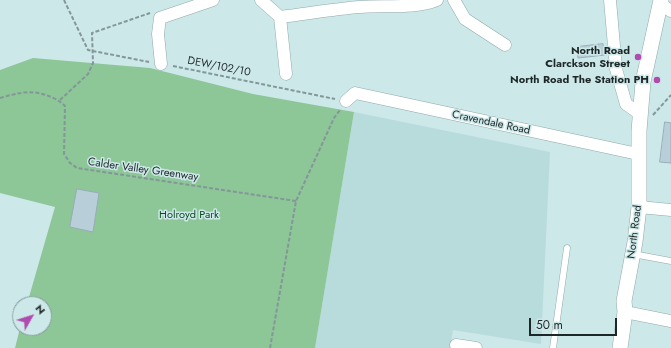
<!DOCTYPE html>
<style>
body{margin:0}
#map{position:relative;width:671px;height:348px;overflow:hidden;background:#cde8e9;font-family:Jost,sans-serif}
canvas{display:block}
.north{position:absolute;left:12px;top:296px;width:40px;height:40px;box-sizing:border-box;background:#cde8e9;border:1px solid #879b9c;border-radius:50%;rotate:51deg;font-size:11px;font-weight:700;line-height:16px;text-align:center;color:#1e2728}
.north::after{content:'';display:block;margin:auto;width:14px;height:18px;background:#b04bb0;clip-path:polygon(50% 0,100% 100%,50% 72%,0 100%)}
.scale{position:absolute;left:529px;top:318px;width:88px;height:18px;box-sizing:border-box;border:2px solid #1e2728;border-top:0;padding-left:5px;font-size:12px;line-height:14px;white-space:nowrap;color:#1e2728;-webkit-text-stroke:3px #cde8e9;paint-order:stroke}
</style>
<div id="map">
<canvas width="671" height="348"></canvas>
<div class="north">N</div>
<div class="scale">50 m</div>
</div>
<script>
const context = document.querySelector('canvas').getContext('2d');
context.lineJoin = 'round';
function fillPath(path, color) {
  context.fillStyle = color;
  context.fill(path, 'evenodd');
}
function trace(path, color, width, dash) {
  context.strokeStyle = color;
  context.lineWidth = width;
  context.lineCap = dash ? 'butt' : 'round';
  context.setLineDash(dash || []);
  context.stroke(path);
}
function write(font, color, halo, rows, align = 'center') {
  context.font = font + ' Jost,sans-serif';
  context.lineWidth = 3;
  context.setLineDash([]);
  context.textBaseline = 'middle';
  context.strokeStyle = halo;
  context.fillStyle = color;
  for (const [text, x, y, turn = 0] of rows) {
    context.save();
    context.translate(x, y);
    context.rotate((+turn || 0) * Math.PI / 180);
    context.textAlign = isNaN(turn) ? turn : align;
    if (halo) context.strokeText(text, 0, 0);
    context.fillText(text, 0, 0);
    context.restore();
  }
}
fillPath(new Path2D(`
 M354,112L550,152L541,344L453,330L450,348H315Z`), '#b8dbdc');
fillPath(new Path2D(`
 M33,58L150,68L253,94L354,112L315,348H15L20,328H44V304H27L55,207L0,193V70Z`), '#8dc697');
const building = new Path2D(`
 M603,44L605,55L578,58L577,47Z
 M665,122L671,123V163L660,162Z
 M77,189L99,193L93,232L70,227Z`);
fillPath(building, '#b8cfd9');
trace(building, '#98adb7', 1);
const service = new Path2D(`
 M633,254L671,261
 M553,348L567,248`);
const minor = new Path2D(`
 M261,0L280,17
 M454,0L465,19L505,45
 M610,0L616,69L626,104L640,114
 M661,4L671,11
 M280,17C306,14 333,9 360,7C383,5 416,9 437,0
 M280,17L286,74
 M161,64L158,34L160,18L213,0
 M346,101L355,93L638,154
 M639,207L671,210
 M625,312L671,321
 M456,345L476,348`);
const tertiary = new Path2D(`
 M620,348L625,312L624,301L635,242L639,207V131L643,82L661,0`);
trace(service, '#90a9aa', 7);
trace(minor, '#90a9aa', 13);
trace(tertiary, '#90a9aa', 16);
trace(new Path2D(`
 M64,0L88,50L149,62
 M173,66L335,99
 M0,98C7,96 14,94 21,93C36,90 55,96 65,106L64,154L70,163L77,168L296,201
 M60,100L88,74L93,63L92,33L150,13
 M653,115L671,95
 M270,348L296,201L334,118L340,110`), '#839798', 2, [4, 2]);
trace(service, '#fff', 6);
trace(minor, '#fff', 12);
trace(tertiary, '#fff', 15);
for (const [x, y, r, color] of [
 [638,57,4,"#b04bb0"],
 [657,80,4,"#b04bb0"]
]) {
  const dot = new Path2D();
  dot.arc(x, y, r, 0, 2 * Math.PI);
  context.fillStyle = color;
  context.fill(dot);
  trace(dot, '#cde8e9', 1.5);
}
write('bold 11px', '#1e2728', '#cde8e9', [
 ["North Road",630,51],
 ["Clarckson Street",630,64],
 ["North Road The Station PH",649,80]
], 'right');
write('11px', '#1e2728', '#cde8e9', [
 ["DEW/102/10",219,67,11],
 ["Cravendale Road",491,123,12],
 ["Calder Valley Greenway",143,170,8],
 ["North Road",635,232,-83]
]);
write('11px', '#0a491f', '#cde8e9', [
 ["Holroyd Park",189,215]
]);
</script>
